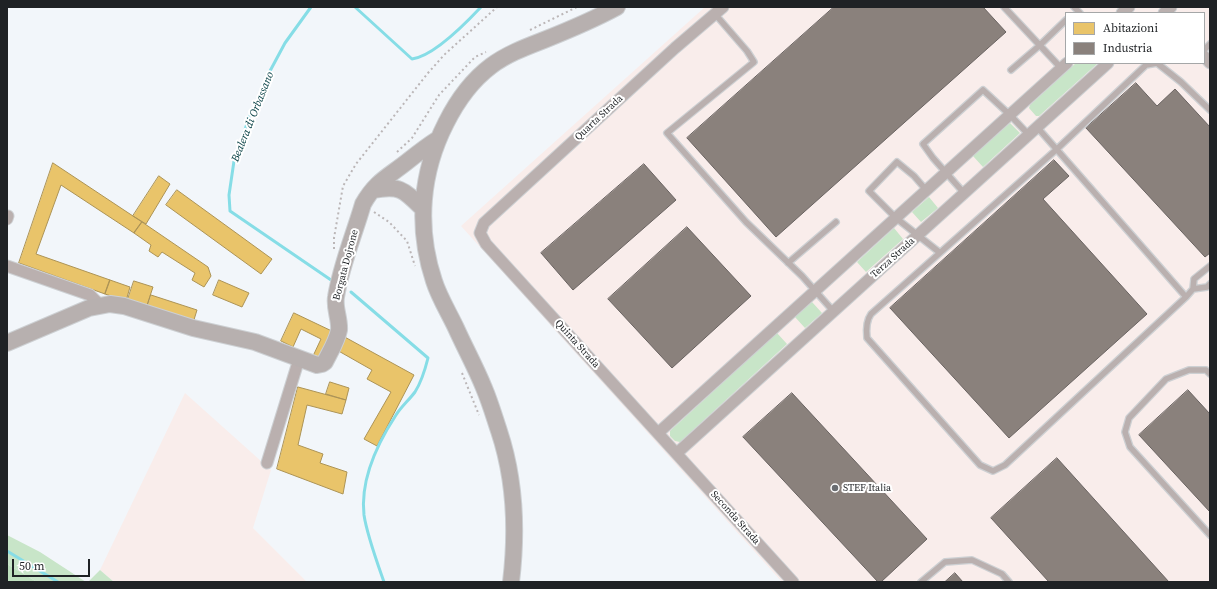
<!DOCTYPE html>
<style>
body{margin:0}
#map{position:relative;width:1217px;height:589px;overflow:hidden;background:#f2f6fa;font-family:"Source Serif 4",serif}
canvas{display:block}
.frame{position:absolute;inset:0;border:8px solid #1f2225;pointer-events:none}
.legend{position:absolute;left:1065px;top:12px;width:140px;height:52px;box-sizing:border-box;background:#fff;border:1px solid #a5a7a8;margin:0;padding:5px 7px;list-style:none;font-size:12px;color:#1f2225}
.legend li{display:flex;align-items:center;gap:8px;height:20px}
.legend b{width:20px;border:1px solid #a5a7a8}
.scale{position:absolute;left:12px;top:559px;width:78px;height:18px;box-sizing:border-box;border:2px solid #1f2225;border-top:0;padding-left:5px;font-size:12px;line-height:14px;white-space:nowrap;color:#1f2225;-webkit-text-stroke:3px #fff;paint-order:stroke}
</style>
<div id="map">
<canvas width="1217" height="589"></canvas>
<div class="frame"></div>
<ul class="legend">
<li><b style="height:11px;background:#e9c46a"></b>Abitazioni</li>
<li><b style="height:11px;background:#8a817c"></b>Industria</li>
</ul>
<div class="scale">50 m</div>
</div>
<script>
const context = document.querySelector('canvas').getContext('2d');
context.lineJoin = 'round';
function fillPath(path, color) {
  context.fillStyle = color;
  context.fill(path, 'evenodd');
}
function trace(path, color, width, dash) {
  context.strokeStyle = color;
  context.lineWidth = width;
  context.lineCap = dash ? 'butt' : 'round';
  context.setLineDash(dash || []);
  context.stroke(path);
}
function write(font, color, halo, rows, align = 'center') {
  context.font = font + ' "Source Serif 4",serif';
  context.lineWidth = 4;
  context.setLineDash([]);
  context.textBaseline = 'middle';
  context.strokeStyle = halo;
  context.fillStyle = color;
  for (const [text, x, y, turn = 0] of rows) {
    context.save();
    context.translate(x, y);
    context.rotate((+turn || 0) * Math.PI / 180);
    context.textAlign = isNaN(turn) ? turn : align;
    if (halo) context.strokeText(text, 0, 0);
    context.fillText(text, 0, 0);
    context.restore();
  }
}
fillPath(new Path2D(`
 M705,7H1210V582H782L461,226ZM1066,13H1204V63H1066Z
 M185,393L271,470L253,528L307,582H114L100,570Z`), '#f9edeb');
fillPath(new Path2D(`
 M1076,63H1098L1039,116H1036L1029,108L1030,105Z
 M1010,123L1020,133L983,167L973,156Z
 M929,197L938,208L921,222L912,212Z
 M894,228L903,239L866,272L857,262Z
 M812,302L822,313L805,328L795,317Z
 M777,333L787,344L680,442L675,441L670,436V431Z
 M7,535L40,552L86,582H37L7,564Z
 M100,570L114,582H88Z`), '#c8e5c8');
fillPath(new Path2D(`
 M7,564L37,582H7Z`), '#bee0be');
const homes = new Path2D(`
 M53,163L142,222L134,233L61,185L36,254L110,280L105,294L19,263Z
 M159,176L170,184L146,224L133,216Z
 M177,190L272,259L261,274L166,205Z
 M142,222L208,267L211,276L204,287L192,280L195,273L162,252L158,257L149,251L151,245L134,233Z
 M110,280L130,287L126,301L105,294Z
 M219,280L249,293L242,307L213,295Z
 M134,281L153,287L146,308L127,302Z
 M151,295L197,310L193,323L147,308Z
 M294,313L336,333L323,362L313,356L321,339L301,329L293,347L281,341Z
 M341,335L414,375L377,446L364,439L391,392L367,379L372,370L335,349Z
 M330,382L349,388L346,400L326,394Z
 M298,387L346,400L342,414L307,405L298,445L323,454L320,463L347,472L343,494L277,469Z`);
fillPath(homes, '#e9c46a');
trace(homes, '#ac9355', 1);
const industry = new Path2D(`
 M834,7H983L1006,32L776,237L687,138Z
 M1136,83L1157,106L1175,89L1210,127V253L1205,257L1086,128Z
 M1054,160L1069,176L1043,199L1147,314L1009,438L890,308Z
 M644,164L676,200L573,290L541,253Z
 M687,227L751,296L672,368L608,299Z
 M1188,390L1210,414V512L1139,435Z
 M792,393L927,539L881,582H878L743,437Z
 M1057,458L1169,582H1049L991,518Z
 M955,573L963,582H945Z`);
fillPath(industry, '#8a817c');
trace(industry, '#6a6462', 1);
trace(new Path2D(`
 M311,7L285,43L270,71L264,88L249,118L234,161L229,195L230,211L331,280
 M355,7L412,59C434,56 466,23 481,7
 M351,292L428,358C425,370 422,381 415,392C409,400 401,407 396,415C377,444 360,479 364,515C367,535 377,562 384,582
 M7,551L58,582`), '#86dde6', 3);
const lane = new Path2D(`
 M1004,7L1061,68
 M1074,7L1080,13
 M715,14L747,51L754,62L667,133L746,222L802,276L834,312
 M1204,50L1210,44
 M1011,70L1039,46L1066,20
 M1037,127L1186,297L1193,289L1194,279L1210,266
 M927,191L914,176L897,162L869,191L896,218L939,252
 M964,193L933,158L923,144L983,90L1010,115L1029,135
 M788,263L836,222
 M1193,289L1207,287L1210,284
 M1186,297L1005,465L993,471L980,465L867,338C866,329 866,321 871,314L1057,149L1146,65L1157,63L1181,82L1210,110
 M1210,374L1206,370H1189L1166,379L1129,418L1125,432L1130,447L1210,535
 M921,582L945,562L972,560L1002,574L1009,582`);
const street = new Path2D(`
 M723,7L675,48L484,223L480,233L486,244L793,582
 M1122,13L1129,7
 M1164,13L1171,7
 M1204,56L1210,63
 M7,219L8,216
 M7,266L90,295L100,305
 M658,433L1067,63
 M677,453L1108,63
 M267,463L299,359`);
const secondary = new Path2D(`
 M373,190C401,185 404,190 423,209
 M7,343L89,308L110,304L124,306L193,328L255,342L317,365L322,364L325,362C330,352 337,341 339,330C340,319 334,308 336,297C341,265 354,235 363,204C376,181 388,177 408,161C418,153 427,146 438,139
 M511,582C517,532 515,479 499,431C494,416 490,402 484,388C476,368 465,348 456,328C449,313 439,297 434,281C416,227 421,172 446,123C457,101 471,81 491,66C507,54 526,47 544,40C569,30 593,20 617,7`);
trace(lane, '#cdd0d3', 8);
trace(street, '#cdd0d3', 13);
trace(secondary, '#cdd0d3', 18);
trace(new Path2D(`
 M530,30L577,7
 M397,152L412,138L439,95L475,57L486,52
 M374,212L389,222L407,241L415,266
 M334,249V238L343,186L356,164L428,73L444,55L497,7
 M462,373L479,415`), '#bbb6b7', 2, [2, 3]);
trace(lane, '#bab0af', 5.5);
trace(street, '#bab0af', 11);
trace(secondary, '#b7b0af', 16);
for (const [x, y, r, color] of [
 [835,488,4,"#696c70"]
]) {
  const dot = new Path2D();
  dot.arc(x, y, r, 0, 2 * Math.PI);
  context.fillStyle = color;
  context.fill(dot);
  trace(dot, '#fff', 1.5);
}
write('10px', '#1f2225', '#fff', [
 ["Quarta Strada",599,118,-43],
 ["Terza Strada",893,258,-42],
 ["Borgata Dojrone",346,265,-75],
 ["Quinta Strada",577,344,48],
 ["Seconda Strada",735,518,48]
]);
write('10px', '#1f2225', '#fff', [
 ["STEF Italia",843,488]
], 'left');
write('italic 11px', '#003c40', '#fff', [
 ["Bealera di Orbassano",253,117,-68]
]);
</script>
